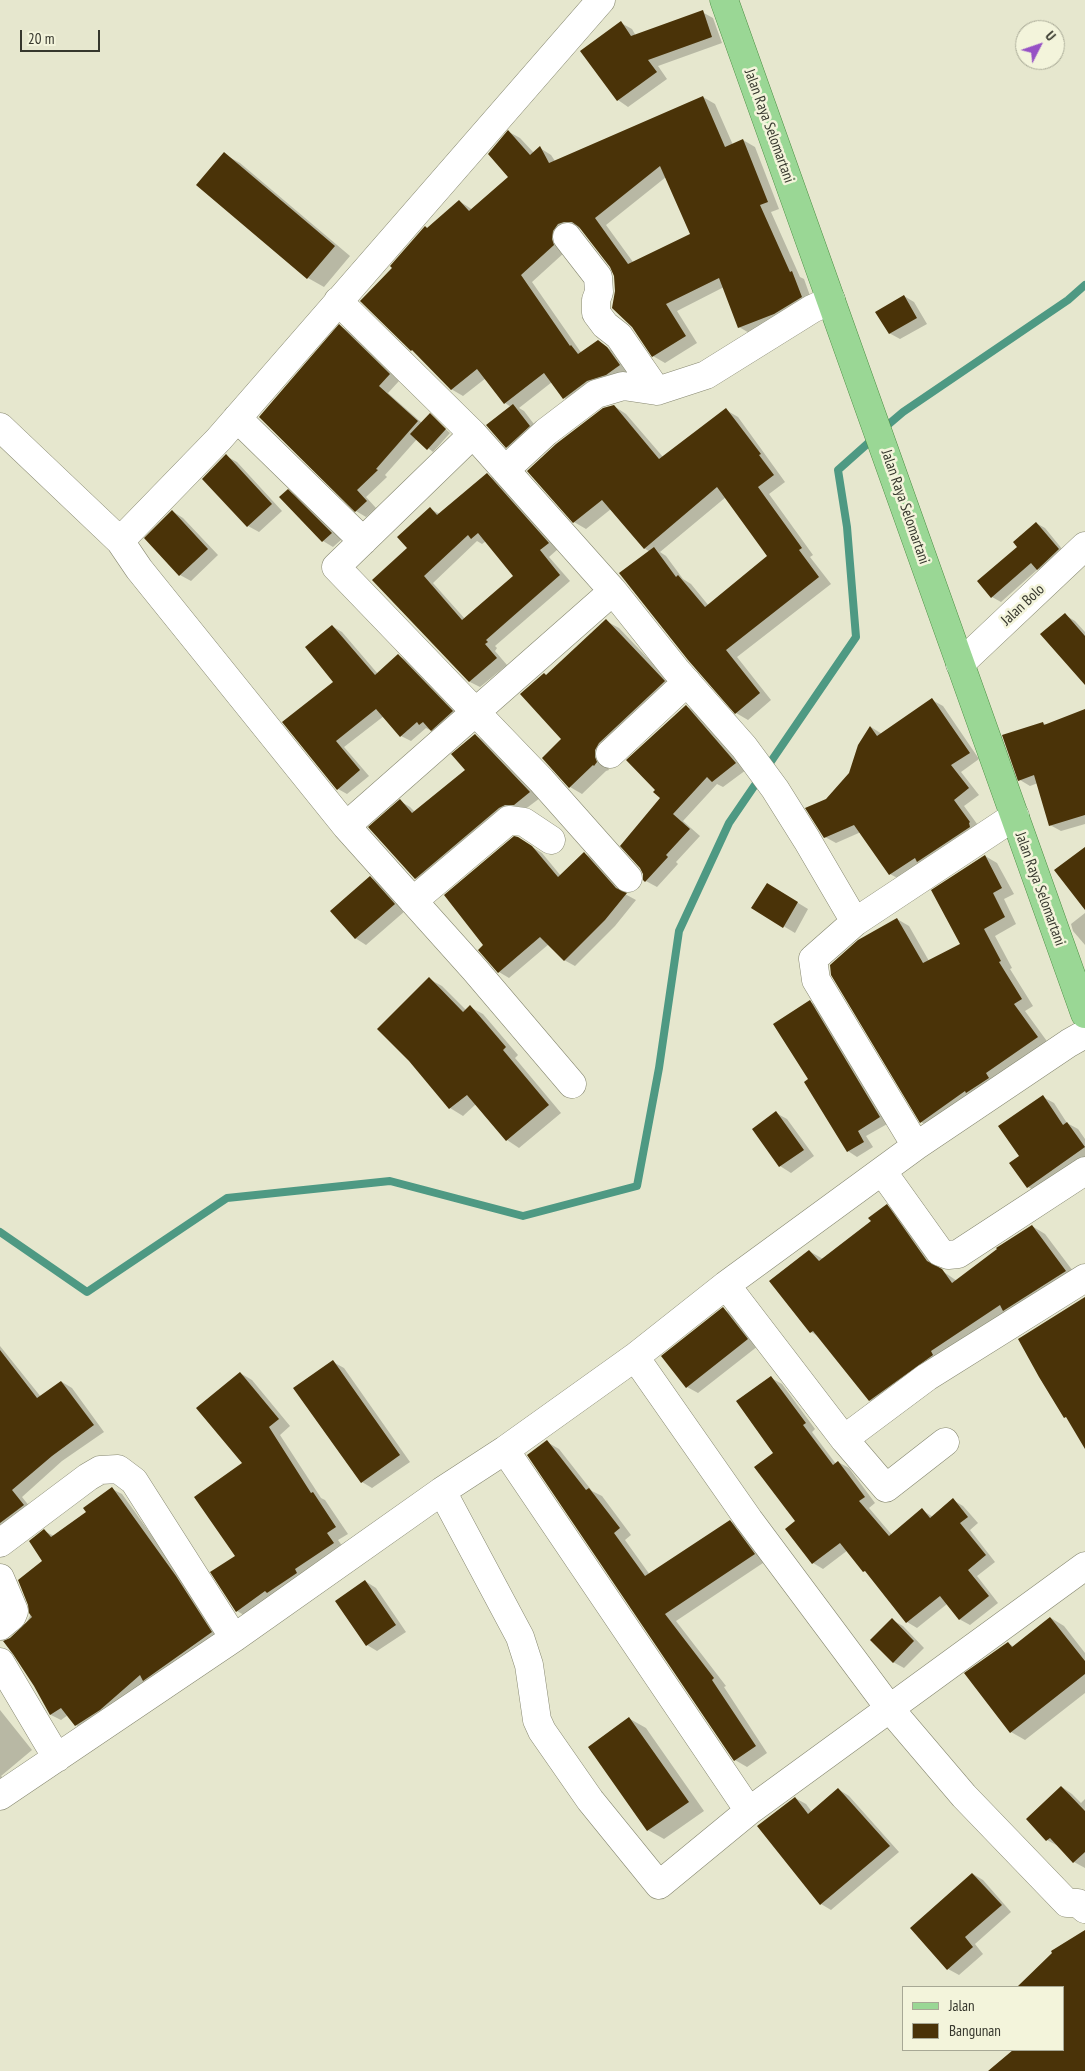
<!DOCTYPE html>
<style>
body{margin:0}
#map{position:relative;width:1085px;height:2071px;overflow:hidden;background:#e6e7ce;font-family:"PT Sans Narrow",sans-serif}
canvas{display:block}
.legend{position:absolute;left:902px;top:1986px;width:162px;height:65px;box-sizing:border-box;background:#f3f4db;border:1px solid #a7a895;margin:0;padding:6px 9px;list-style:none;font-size:15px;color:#36372d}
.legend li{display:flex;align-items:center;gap:10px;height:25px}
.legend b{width:25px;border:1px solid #a7a895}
.north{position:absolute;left:1015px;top:20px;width:50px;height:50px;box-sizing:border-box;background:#f3f4db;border:1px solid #a7a895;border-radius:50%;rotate:49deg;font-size:14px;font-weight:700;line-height:20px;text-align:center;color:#36372d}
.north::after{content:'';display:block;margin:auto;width:18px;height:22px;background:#9651c5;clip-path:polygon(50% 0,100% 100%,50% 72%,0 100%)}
.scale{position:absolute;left:20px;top:30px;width:80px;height:22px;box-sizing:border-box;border:2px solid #36372d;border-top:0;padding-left:6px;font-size:15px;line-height:18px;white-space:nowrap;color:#36372d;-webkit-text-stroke:4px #f3f4db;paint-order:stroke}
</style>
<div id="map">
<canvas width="1085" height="2071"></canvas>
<ul class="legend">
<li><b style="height:6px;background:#9ad795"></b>Jalan</li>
<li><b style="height:14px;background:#4a3308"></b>Bangunan</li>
</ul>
<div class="north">U</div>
<div class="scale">20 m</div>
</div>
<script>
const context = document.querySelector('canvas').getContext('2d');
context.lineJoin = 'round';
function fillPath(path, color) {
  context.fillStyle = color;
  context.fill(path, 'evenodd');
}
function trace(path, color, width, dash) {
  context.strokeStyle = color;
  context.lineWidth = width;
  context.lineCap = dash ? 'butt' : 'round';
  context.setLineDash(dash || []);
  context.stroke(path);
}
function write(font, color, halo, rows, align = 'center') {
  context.font = font + ' "PT Sans Narrow",sans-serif';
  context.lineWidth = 5;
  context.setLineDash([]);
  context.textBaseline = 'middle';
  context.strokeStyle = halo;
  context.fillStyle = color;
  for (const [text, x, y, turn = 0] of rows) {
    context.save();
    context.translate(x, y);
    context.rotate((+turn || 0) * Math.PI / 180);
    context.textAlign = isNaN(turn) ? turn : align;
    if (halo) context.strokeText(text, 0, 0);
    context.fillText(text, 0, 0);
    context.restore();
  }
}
fillPath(new Path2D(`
 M702,12L713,18L722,43L658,66L667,79L628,107L618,100L621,23L632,29L636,36Z
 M703,97L715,104L733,145L743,140L755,147L779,209L771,212L800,277L804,279L813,304L751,334L739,327L724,287L677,311L697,343L665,363L653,356L616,291L615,276L611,267L581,228L570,231L565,252L532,282L580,351L582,353L598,341L619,355L631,372L576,405L564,398L552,382L519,408L524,411L540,432L518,453L507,447L511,407L505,403L486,378L463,396L451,389L418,353L412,350L362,301L427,229L459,201L473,210L510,177L509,132L520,138L534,153L540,148L551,155L555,161ZM666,177L691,235L633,262L606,225Z
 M224,154L240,163L350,256L324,287L308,278Z
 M904,296L914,302L927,324L900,339L889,333Z
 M340,326L350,332L399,381L388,393L422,423L430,415L450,433L433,452L417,439L385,475L387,477L366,497L376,508L366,517L356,511Z
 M614,406L626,414L663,457L726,410L738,417L785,482L769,494L813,555L810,557L831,584L737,657L771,700L748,720L736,713L650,552L644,548L611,509L586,529L574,522L529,471ZM726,497L769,556L709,606L691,584L683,579L666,556L660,552Z
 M226,456L237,462L282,511L259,532L248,526L204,479Z
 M487,475L497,480L558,549L549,557L570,581L495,646L497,648L495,651L507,665L480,687L470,682L374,580L408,548L430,509L440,514ZM477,541L482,544L486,541L515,576L465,619L433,583Z
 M288,491L299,497L342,539L333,547L323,541Z
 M172,511L183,518L218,555L191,581L180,575Z
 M1036,523L1045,528L1067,555L1046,574L1038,569L1001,602L992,597L1019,547Z
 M1065,615L1075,621L1085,632V683Z
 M606,621L619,628L677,689L607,765L609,770L606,771L582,794L570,787L563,739L547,676Z
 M332,626L342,632L378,674L399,656L408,661L462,717L441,735L426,728L411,741L401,736L384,716L344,747L369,776L347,794L338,789L284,722L335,682Z
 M932,700L943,706L979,759L961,772L979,795L964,806L980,828L901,880L890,874L861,832L836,843L825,837L826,800L850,773L871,727L882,734Z
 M686,706L697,712L746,770L723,787L717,784L683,821L700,836L676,862L678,864L657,887L644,880L662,798Z
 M1085,718V824L1061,831L1050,825L1038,783L1030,786L1020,780L1043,723L1047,725Z
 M475,735L485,741L540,798L426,884L415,878L400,801L410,807L415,812L466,770Z
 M529,845L542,853L561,876L585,854L595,860L625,894L636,900L615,926L575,966L564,960L549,944L509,978L499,972L480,950L485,945Z
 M985,856L997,863L1014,894L1004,899L1016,924L995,936L1012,968L1010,969L1033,1006L1025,1011L1049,1044L933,1128L921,1122L897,919L909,926L929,961L961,945Z
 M370,877L381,884L405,911L366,945L355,938Z
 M767,884L808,909L795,933L753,908Z
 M1085,913V945L1073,931L1071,924Z
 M429,979L442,986L466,1010L470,1007L483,1014L518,1055L515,1058L561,1113L519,1148L507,1140L476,1104L463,1116L450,1108L410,1060Z
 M810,1002L820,1007L889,1123L866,1136L873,1147L857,1157L848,1151L809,1080Z
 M1043,1097L1054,1103L1067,1123L1078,1129L1085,1139V1161L1039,1193L1028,1187L1011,1163L1021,1156Z
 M776,1113L787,1119L814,1156L791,1173L780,1166L754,1129Z
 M887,1206L900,1213L941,1270L957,1281L1032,1226L1045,1234L1079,1279L883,1408L869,1400L821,1338L811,1332L771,1281L809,1251L823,1259L873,1222Z
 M723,1309L734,1315L758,1346L698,1393L687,1387Z
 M0,1346L41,1397L62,1382L72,1388L104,1432L62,1461L22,1497L34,1512L0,1533Z
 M333,1362L344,1368L410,1462L372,1488L362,1482Z
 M240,1373L252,1380L290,1426L280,1435L321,1498L325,1500L348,1534L338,1540L345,1550L249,1618L237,1611V1556L244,1464Z
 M771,1378L782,1384L815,1429L812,1432L836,1464L838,1462L849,1468L875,1503L869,1508L892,1535L922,1510L933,1517L953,1500L963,1506L978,1523L970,1530L995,1562L977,1576L998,1603L970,1625L959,1619L947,1604L917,1628L907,1622L868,1573L848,1550L823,1569L813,1563L797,1522L775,1453Z
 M547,1442L559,1449L592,1491L602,1496L631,1535L625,1540L650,1575L730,1521L742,1528L766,1561L676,1621L726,1686L724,1687L767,1753L747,1767L735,1760Z
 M112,1489L122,1494L186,1583L221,1638L86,1731L76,1725L68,1715L61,1720L51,1715L35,1685L4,1642L23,1629L30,1616V1605L44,1562V1531L54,1536L88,1513Z
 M365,1581L376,1588L406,1632L377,1651L367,1645Z
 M1051,1618L1064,1626L1085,1653V1693L1025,1740L1011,1732L1008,1643L1014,1647Z
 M892,1620L903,1626L924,1648L904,1668L893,1662Z
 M0,1710L32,1750L1,1776L3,1778L0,1781Z
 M630,1719L646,1728L704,1811L664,1839L648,1830Z
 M1062,1787L1072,1794L1081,1803L1085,1799V1868L1074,1862L1058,1846L1047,1840L1027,1819Z
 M838,1789L849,1796L899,1852L831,1910L821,1904L795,1798L806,1804L812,1812Z
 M973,1874L983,1880L1011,1912L975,1944L983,1954L959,1975L948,1969L912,1928Z
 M1085,1932V2071H990L1015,2050H1064V1987H1018L1054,1953Z`), '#0003');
trace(new Path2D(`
 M883,429L903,412L1068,300L1085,285
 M0,1232L87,1292L227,1198L390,1181L523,1216L637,1186L659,1068L679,931L729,823L856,637L847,527L838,470L875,437`), '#4e9983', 8);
fillPath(new Path2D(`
 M703,10L712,37L648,60L657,72L617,101L580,51L621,21L631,36Z
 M703,96L725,147L743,139L768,202L760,205L790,272L792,271L802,297L774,314L738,328L719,278L666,304L686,336L652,357L632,327L612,308L615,291L614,276L610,267L579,227L572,222H564L558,224L553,231L552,239L554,245L521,275L570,346L571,345L578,354L598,340L607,347L620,365L606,375L587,381L563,399L544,373L504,404L477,369L451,390L412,350L411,351L360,301L392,268L390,266L425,226L427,228L459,200L469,211L508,177L488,154L508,130L530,155L540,146L549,163ZM660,166L690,234L628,264L595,218Z
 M224,152L335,246L307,279L196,185Z
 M904,295L917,318L889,334L875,312Z
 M339,324L390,374L379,386L418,421L376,469L378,470L357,490L367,501L355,512L259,417Z
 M513,404L530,426L506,448L486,425Z
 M614,405L659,459L726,408L761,454L759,455L774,475L758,487L802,548L799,550L819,577L726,650L760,693L735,714L688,660L619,573L654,547L676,577L678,575L705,607L767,556L717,487L644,549L602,500L573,523L527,471L556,444L603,408Z
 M430,413L446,429L427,450L410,434Z
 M226,454L272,504L247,527L202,479Z
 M487,473L549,543L540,550L560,575L486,640L488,642L485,644L497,658L469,682L372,580L407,548L397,537L430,507L437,515ZM478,533L513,576L462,620L424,576L468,535L471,539Z
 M288,489L332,533L322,542L279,497Z
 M172,510L208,549L179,576L144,538Z
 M1036,522L1059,549L1037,570L1031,563L991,598L977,581L1017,547L1013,542Z
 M1065,613L1085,636V685L1040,634Z
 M606,619L665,681L599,743L595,750V757L597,762L594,766L593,765L569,788L542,758L561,739L520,694L544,673L546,675Z
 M332,625L375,675L398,654L453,711L431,731L423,722L419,725L417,722L400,737L376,709L336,741L360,770L337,790L282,722L333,682L305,647Z
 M932,698L970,753L951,765L969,788L954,800L970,822L969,823L970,827L917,862L915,858L889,875L854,825L824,838L805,808L826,799L849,773L858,745L870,726L877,736Z
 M686,705L736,763L712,782L707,777L673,814L690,829L666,855L668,857L645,882L643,880V874L640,868L620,846L660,798L653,792L655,790L626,760Z
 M1085,709V815L1049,826L1034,775L1018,781L1002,735L1043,722L1044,725Z
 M475,734L530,792L514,805H505L499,808L415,879L368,827L400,799L412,813L465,770L451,754Z
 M514,836L518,837L532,846L558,877L584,852L616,888L627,893L605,920L564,961L540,937L498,973L478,950L483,945L444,895Z
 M1085,847V910L1054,870Z
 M985,855L1002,888L993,893L1005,917L984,929L1001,961L999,962L1022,999L1014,1004L1038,1037L986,1073L989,1078L966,1093L965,1091L920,1123L831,975L830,965L858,940L897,918L923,963L960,944L931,890Z
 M370,876L395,904L355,939L330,911Z
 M767,883L798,902L783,928L751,908Z
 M429,977L463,1012L470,1005L506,1047L503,1050L549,1105L506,1141L467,1095L449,1109L409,1061L377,1029Z
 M810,1000L880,1117L858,1131L864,1142L847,1152L804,1082L808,1079L773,1024Z
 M1043,1095L1063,1125L1067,1122L1085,1147L1027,1188L1009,1163L1019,1156L998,1126Z
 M776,1111L804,1150L779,1167L752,1129Z
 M887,1204L927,1261L942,1269L952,1283L997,1249L996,1248L1032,1225L1066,1271L1003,1311L1000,1305L931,1351L933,1355L869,1401L813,1331L810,1333L769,1281L809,1250L819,1261L871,1221L868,1218Z
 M1085,1297V1449L1066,1417L1064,1418L1039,1377L1018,1339Z
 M723,1307L748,1339L686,1388L661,1356Z
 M0,1350L37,1398L61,1381L94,1425L52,1456L12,1490L24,1505L0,1523Z
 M333,1360L400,1455L361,1483L293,1388Z
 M240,1372L279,1419L269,1427L311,1493L313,1492L336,1527L327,1533L334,1543L295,1569L297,1573L267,1593L265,1591L236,1612L210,1572L235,1556L194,1497L242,1463L196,1408Z
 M771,1376L806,1423L803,1425L833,1465L838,1461L865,1497L859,1501L889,1536L922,1508L930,1518L953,1498L968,1517L960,1523L986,1555L968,1570L989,1596L959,1620L940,1596L906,1623L865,1571L863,1572L840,1543L812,1564L785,1529L795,1521L754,1467L773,1453L736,1401Z
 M547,1440L586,1490L589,1488L620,1528L614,1533L645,1576L730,1520L755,1554L665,1614L714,1678L712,1680L756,1746L734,1761L527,1455Z
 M112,1487L176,1576L212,1632L143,1681L140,1675L100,1710L75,1726L61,1708L50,1715L34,1686L13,1654L3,1641L10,1638L32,1617L29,1613L28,1605L18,1580L42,1561L29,1541L44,1529L51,1537L86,1512L83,1508Z
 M365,1580L396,1625L366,1646L335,1601Z
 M1050,1617L1085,1661V1674L1010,1733L964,1673L1008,1642L1012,1647Z
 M892,1618L914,1641L893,1663L870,1640Z
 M629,1717L689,1802L647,1831L588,1747Z
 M1061,1786L1085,1811V1852L1073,1863L1050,1838L1046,1841L1026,1819Z
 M838,1788L890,1846L820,1905L757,1826L795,1797L808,1814Z
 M972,1873L1002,1905L965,1937L973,1947L947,1970L910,1928Z
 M1085,1930V2071H988L1013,2050H1064V1987H1017L1052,1953L1051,1951Z`), '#4a3308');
const minor = new Path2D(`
 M567,237L598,277L599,292L596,300V313L605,325L619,336L657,391
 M338,301L473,434L613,591L676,670L744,747L775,789L807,840L855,922L813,959L816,980L916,1146
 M237,418L363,541
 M0,427L120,541L219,439L601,0
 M473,434L336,567L541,780L628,878
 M505,470L546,432L596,394L623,386L657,391L706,375L812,309L831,300
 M120,541L139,569L346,826L475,970L572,1084
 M960,664L1085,546
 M610,754L687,682
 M346,826L613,591
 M413,901L509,820L524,822L551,840
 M855,922L1015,816
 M882,1171L940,1252L948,1255L958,1254L1085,1171
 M726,1285L844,1439L886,1488L945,1442
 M635,1357L749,1520L890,1709L964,1796L1067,1903H1078L1085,1909
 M844,1439L927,1377L1085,1278
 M505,1450L749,1811
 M442,1491L520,1637L529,1665L537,1720L542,1731L590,1800L659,1885L749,1811L1085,1566
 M0,1543L88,1477L100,1470L118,1469L134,1481L234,1638
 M0,1578L14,1611L12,1616L0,1626
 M0,1662L57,1758
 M0,1796L234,1638L442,1491L505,1450L635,1357L726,1285L916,1146L1069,1043L1085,1034`);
const major = new Path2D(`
 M724,0L1085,1014`);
trace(minor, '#868770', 29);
trace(major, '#4b8d42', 29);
trace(minor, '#fff', 28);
trace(major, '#9ad795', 28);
write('15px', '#36372d', '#f3f4db', [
 ["Jalan Raya Selomartani",769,126,70],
 ["Jalan Raya Selomartani",905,507,71],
 ["Jalan Bolo",1023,605,-43],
 ["Jalan Raya Selomartani",1040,889,70]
]);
</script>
